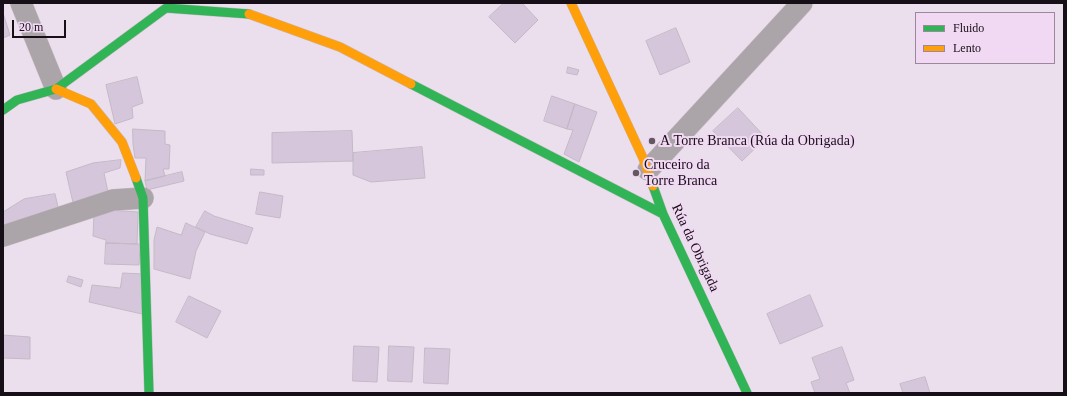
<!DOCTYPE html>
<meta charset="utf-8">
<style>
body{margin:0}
#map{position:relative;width:1067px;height:396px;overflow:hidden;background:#ecdfed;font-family:"Times New Roman",serif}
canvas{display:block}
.frame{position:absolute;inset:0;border:4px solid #170f17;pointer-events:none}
.legend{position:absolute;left:915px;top:12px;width:140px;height:52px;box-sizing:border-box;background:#f1d9f3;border:1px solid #9a889b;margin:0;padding:5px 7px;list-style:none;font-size:12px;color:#170f17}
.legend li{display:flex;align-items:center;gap:8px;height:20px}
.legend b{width:20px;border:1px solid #9a889b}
.scale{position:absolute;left:12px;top:20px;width:54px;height:18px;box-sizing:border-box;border:2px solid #170f17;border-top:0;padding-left:5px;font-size:12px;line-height:14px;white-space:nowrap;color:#170f17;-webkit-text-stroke:3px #f1d9f3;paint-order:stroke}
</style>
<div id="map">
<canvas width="1067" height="396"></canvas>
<div class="frame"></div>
<ul class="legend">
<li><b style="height:5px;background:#30b455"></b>Fluido</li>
<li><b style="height:5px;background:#ff9f0a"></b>Lento</li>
</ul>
<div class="scale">20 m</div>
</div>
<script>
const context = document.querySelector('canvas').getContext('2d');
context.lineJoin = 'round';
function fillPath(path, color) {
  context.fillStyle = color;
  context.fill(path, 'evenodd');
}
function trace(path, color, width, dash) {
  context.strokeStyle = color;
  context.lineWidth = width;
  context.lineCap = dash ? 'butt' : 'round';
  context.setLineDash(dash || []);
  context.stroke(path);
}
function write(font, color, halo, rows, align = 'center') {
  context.font = font + ' "Times New Roman",serif';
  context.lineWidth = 4;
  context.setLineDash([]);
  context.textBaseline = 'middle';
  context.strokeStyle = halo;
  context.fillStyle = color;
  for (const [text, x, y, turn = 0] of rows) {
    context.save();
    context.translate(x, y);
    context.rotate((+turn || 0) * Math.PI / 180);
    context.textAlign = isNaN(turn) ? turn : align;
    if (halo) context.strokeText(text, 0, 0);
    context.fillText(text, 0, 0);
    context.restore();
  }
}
const building = new Path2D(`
 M504,3H522L538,20L515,43L489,17Z
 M3,13L10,35L3,38Z
 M676,28L690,62L660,75L646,41Z
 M568,67L579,70L577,75L567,73Z
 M137,77L143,103L132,107L133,118L115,124L106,85Z
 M552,96L575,104L567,129L544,121Z
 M575,104L597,112L579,162L564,154L573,130L567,129Z
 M738,108L766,138L742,161L713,131Z
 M133,129L165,131V144L170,145L169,169H163L165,176L145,181L146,158H135L133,144Z
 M352,131L353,161L272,163V133Z
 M422,147L425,178L371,182L353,175V153Z
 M121,160L120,168L104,173L109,197L74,207L66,172L93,163Z
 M251,169L264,170V175H251Z
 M182,172L184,181L147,190L145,181Z
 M260,192L283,196L280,218L256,214Z
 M55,194L59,211L3,230V212L24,199Z
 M109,210L138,212L137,244L106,243V240L93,236L94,214Z
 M205,211L214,216L253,228L247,244L210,234L196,227Z
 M186,223L205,232L196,251L190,279L154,269V240L157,227L181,235Z
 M106,243L140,244L139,265L105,264Z
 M123,273L142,274V314L89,302L92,285L120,288Z
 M69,276L83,280L81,287L67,282Z
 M810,295L823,326L780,344L767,314Z
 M189,296L221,311L207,338L176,322Z
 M3,335L30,337V359L3,358Z
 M354,346L379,347L377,382L353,381Z
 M389,346L414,347L412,382L388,381Z
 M842,347L854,380L846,383L850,393H815L811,382L820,379L812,358Z
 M425,348L450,349L448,384L424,383Z
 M925,377L930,393H903L900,384Z`);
fillPath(building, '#d6c6dc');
trace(building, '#c3bac5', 1);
const street = new Path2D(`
 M21,3L56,89
 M648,170L802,3
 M3,236L113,200L143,198`);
const fast = new Path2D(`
 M411,84L663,214
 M3,110L17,100L56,89L166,8L249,14
 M136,178L143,198L149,393
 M653,186L663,214L747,393`);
const slow = new Path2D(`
 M571,3L643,158L653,186
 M249,14L340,47L411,84
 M56,89L91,104L122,142L136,178`);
trace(street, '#c5bac6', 22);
trace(fast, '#c5bac6', 10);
trace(slow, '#c5bac6', 10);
trace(street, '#aba4a8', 21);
trace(fast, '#30b455', 9);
trace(slow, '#ff9f0a', 9);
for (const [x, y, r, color] of [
 [652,141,4,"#625862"],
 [636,173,4,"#625862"]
]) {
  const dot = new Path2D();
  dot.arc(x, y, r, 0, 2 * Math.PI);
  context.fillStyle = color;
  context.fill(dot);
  trace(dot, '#f1d9f3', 1.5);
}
write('14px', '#170f17', '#f1d9f3', [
 ["A Torre Branca (Rúa da Obrigada)",660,141],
 ["Cruceiro da",644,165],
 ["Torre Branca",644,181]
], 'left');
write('14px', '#170f17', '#f1d9f3', [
 ["Rúa da Obrigada",695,248,65]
]);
</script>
